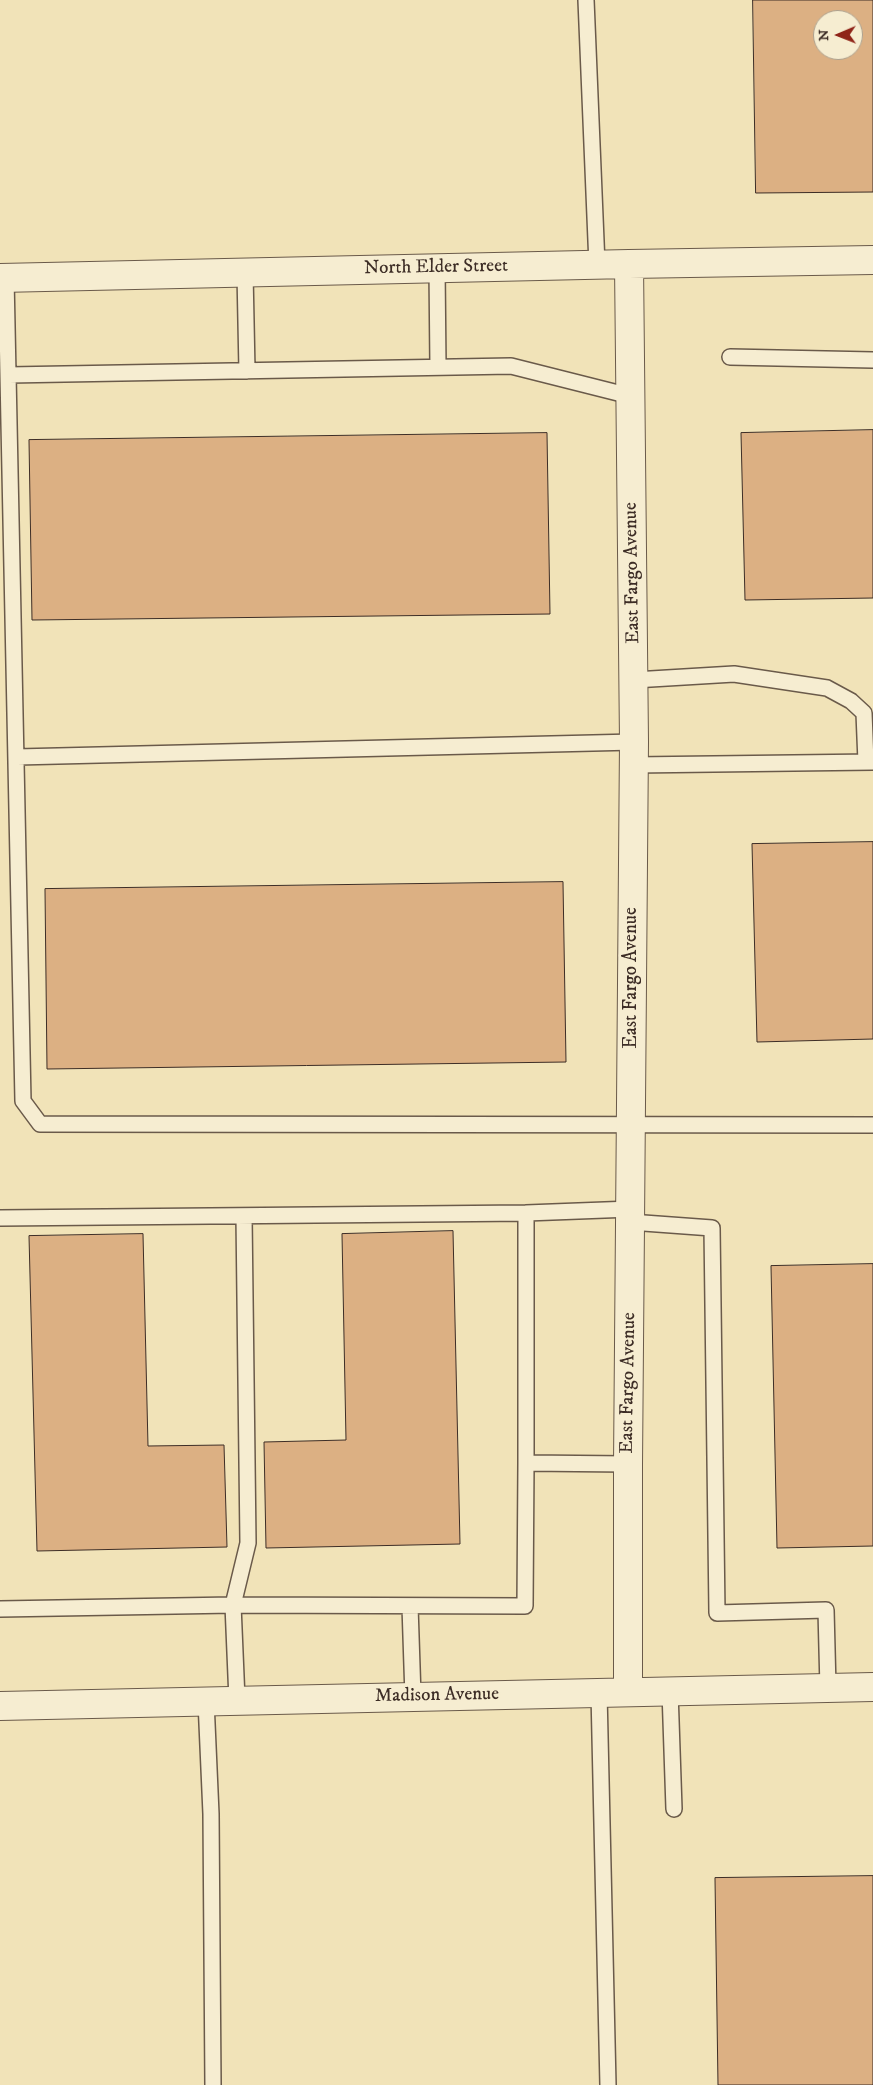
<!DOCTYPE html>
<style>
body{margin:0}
#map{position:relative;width:873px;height:2085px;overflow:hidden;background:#f1e3b8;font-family:"IM FELL DW Pica",serif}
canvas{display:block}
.north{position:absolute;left:813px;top:10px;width:50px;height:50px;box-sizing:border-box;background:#f6edd1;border:1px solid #aca08d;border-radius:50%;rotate:269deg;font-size:14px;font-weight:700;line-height:20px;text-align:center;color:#3d2d26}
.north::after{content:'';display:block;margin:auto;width:18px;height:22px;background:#8f2418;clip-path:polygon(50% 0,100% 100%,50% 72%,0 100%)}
</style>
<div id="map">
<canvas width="873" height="2085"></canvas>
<div class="north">N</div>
</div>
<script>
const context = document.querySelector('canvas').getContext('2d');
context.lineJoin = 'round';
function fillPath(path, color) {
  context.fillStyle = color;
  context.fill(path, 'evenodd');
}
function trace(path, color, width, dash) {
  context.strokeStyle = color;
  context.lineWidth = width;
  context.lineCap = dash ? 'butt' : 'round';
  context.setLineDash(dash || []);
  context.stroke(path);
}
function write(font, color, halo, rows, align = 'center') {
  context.font = font + ' "IM FELL DW Pica",serif';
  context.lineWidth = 4.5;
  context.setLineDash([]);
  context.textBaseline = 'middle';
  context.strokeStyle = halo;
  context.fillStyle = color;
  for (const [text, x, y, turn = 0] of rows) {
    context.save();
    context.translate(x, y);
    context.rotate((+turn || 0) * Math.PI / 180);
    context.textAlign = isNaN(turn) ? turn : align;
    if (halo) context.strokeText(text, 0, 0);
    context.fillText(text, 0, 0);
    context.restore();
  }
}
const building = new Path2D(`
 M753,0H873V192L756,193ZM823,20H853V50H823Z
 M873,430V598L745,600L741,433Z
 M547,433L550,614L32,620L29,440Z
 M873,842V1039L757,1042L752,844Z
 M563,882L566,1062L47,1069L45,889Z
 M453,1231L460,1544L266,1548L264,1442L346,1440L342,1234Z
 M143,1234L148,1446L224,1445L227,1547L37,1551L29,1236Z
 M873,1264V1546L777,1548L771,1266Z
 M873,1876V2085H718L715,1878Z`);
fillPath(building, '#dcb083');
trace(building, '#3d2d26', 1);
const lane = new Path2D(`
 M586,0L597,265
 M437,268L438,367
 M245,273L247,371
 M6,278L23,1101L40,1124L873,1125
 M730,357L873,360
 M9,375L511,366L630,396
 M634,680L734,674L827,688L851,701L864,713L866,762
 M17,757L634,742
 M634,765L873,762
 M0,1218L526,1213
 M630,1222L712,1228L717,1613L826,1610L828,1688
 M628,1464L526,1463V1213L631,1209
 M410,1606L413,1697
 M0,1609L233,1605L525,1606L526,1463
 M670,1691L674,1809
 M599,1693L608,2085
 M237,1700L233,1605L248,1543L244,1216
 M206,1701L211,1814L213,2085`);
const street = new Path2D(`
 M0,278L629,264L873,260
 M628,1692V1464L634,742L629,264
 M0,1706L873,1687`);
trace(lane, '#6a5a4a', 18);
trace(street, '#6a5a4a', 30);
trace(lane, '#f6edd1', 15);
trace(street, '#f6edd1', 28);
write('19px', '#3d2d26', '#f6edd1', [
 ["North Elder Street",436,268,-1],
 ["East Fargo Avenue",633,573,-91],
 ["East Fargo Avenue",632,978,-90],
 ["East Fargo Avenue",629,1383,-89],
 ["Madison Avenue",437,1696,-1]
]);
</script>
